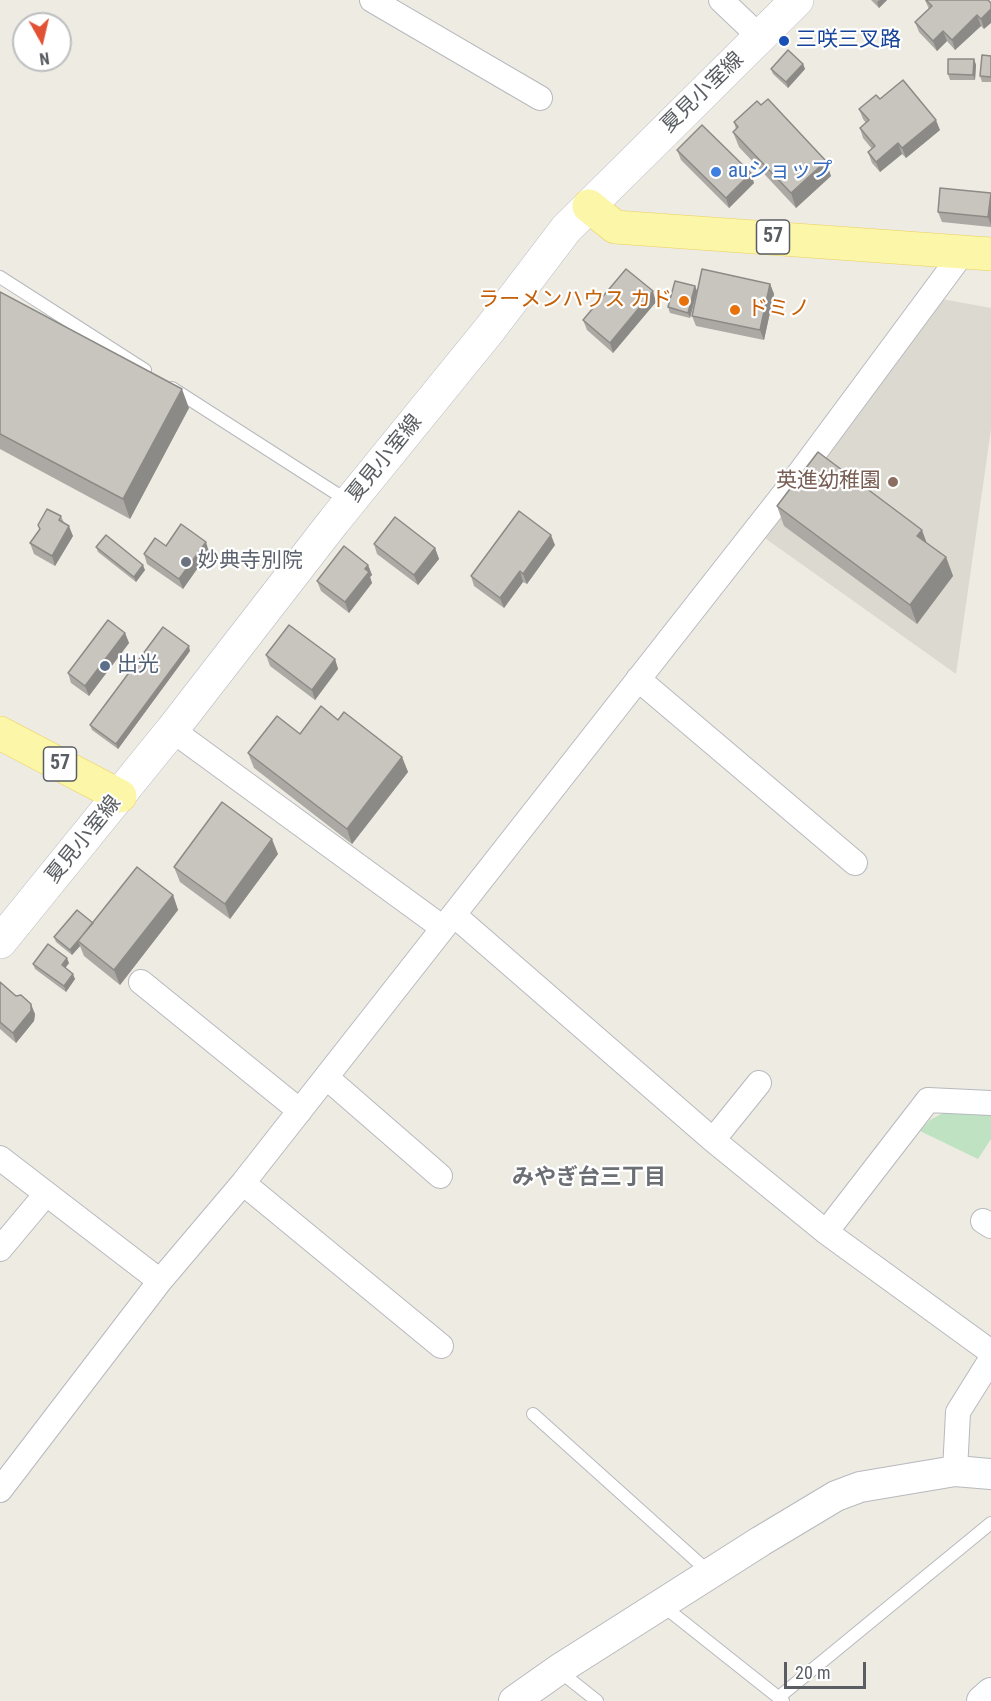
<!DOCTYPE html>
<meta charset="utf-8">
<style>
body{margin:0}
#map{position:relative;width:991px;height:1701px;overflow:hidden;background:#edebe2;font-family:"Roboto Condensed",sans-serif}
canvas{display:block}
.north{position:absolute;left:12px;top:12px;width:60px;height:60px;box-sizing:border-box;background:#fff;border:2px solid #bdbec0;border-radius:50%;rotate:172deg;font-size:16px;font-weight:700;line-height:24px;text-align:center;color:#5a5d62}
.north::after{content:'';display:block;margin:auto;width:21px;height:27px;background:#e15133;clip-path:polygon(50% 0,100% 100%,50% 72%,0 100%)}
.scale{position:absolute;left:784px;top:1662px;width:82px;height:27px;box-sizing:border-box;border:3px solid #5a5d62;border-top:0;padding-left:8px;font-size:18px;line-height:21px;white-space:nowrap;color:#5a5d62;-webkit-text-stroke:4px #fff;paint-order:stroke}
</style>
<div id="map">
<canvas width="991" height="1701"></canvas>
<div class="north">N</div>
<div class="scale">20 m</div>
</div>
<script>
const context = document.querySelector('canvas').getContext('2d');
context.lineJoin = 'round';
function fillPath(path, color) {
  context.fillStyle = color;
  context.fill(path, 'evenodd');
}
function trace(path, color, width, dash) {
  context.strokeStyle = color;
  context.lineWidth = width;
  context.lineCap = dash ? 'butt' : 'round';
  context.setLineDash(dash || []);
  context.stroke(path);
}
function write(font, color, halo, rows, align = 'center') {
  context.font = font + ' "Roboto Condensed","Noto Sans JP",sans-serif';
  context.lineWidth = 4.5;
  context.setLineDash([]);
  context.textBaseline = 'middle';
  context.strokeStyle = halo;
  context.fillStyle = color;
  for (const [text, x, y, turn = 0] of rows) {
    context.save();
    context.translate(x, y);
    context.rotate((+turn || 0) * Math.PI / 180);
    context.textAlign = isNaN(turn) ? turn : align;
    if (halo) context.strokeText(text, 0, 0);
    context.fillText(text, 0, 0);
    context.restore();
  }
}
fillPath(new Path2D(`
 M942,299L991,308V429L956,674L762,536Z`), '#dcdad0');
fillPath(new Path2D(`
 M943,1113L991,1114V1139L978,1159L920,1131L930,1120Z`), '#bfe3c2');
const service = new Path2D(`
 M0,277L145,370
 M172,388L334,492L350,500
 M533,1414L710,1573
 M662,1605L783,1701
 M558,1670L597,1701
 M779,1697L991,1523`);
const minor = new Path2D(`
 M372,0L540,98
 M721,0L760,37
 M638,679L855,863
 M172,730L443,928
 M454,915L713,1140L826,1232L991,1352
 M141,982L300,1111
 M326,1077L440,1176
 M713,1140L759,1083
 M0,1158L160,1281
 M243,1183L441,1346
 M983,1221L991,1226
 M826,1232L928,1100L991,1103
 M0,1249L46,1194
 M955,1471L958,1412L991,1359
 M0,1490L160,1281L243,1183L787,490L964,251`);
const tertiary = new Path2D(`
 M514,1701L558,1670L761,1541L836,1496L860,1487L955,1471L991,1474
 M982,1701L991,1693`);
const secondary = new Path2D(`
 M0,942L172,730L334,521L490,329L566,229L797,0`);
const primary = new Path2D(`
 M589,206L615,227L991,254
 M0,733L120,796`);
trace(service, '#b7b9be', 14);
trace(minor, '#b7b9be', 26);
trace(tertiary, '#b7b9be', 32);
trace(secondary, '#b8bac0', 34);
trace(primary, '#ebd05d', 34);
trace(service, '#fff', 12);
trace(minor, '#fff', 24);
trace(tertiary, '#fff', 30);
trace(secondary, '#fff', 33);
trace(primary, '#fbf6a8', 33);
fillPath(new Path2D(`
 M871,0H887L879,8Z
 M925,0H988L984,29L981,26L955,50L947,41L937,51L919,32L915,22L929,9Z
 M991,56V82H982L980,76Z
 M974,59L976,65L975,80H950L948,74Z
 M803,64L805,69L788,88L773,74L771,69Z
 M880,99L940,130L906,158L902,154L880,172L872,163L868,152L872,149L863,138L860,128L866,123L863,119L859,109Z
 M761,105L831,176L796,208L739,147L733,132L736,129L734,122Z
 M677,150L754,183L729,208L681,160Z
 M991,193V227L942,222L938,212Z
 M770,284L774,294L764,340L696,326L692,316Z
 M695,286L697,291L690,318L670,313L668,307Z
 M0,292L189,408L130,519L0,449Z
 M656,302L613,353L587,330L583,320Z
 M777,506L926,542L946,557L953,576L917,624L784,526Z
 M61,516L64,523L73,536L55,566L34,554L30,543Z
 M374,544L435,548L439,559L418,585L377,554Z
 M555,545L527,584L523,582L504,608L474,586L471,576Z
 M166,546L209,552L183,589L147,564L144,554Z
 M96,547L145,570L136,582L98,552Z
 M368,565L372,575L370,577L372,583L349,613L321,591L317,581Z
 M125,633L129,643L89,696L71,683L68,673Z
 M190,651L118,749L92,730L90,725Z
 M266,655L335,659L338,669L315,700L270,666Z
 M338,720L402,757L408,772L352,844L254,768L248,753Z
 M278,854L230,919L180,882L174,867Z
 M173,895L178,910L120,985L84,956L80,946L72,955L56,942L54,937Z
 M69,963L65,967L75,979L66,992L35,969L33,964Z
 M0,982L35,1014L34,1021L16,1043L0,1029Z`), '#aca9a4');
fillPath(new Path2D(`
 M880,0H887L879,8L877,2Z
 M991,9V23L984,29L981,19Z
 M977,15L981,26L955,50L952,40Z
 M943,31L947,41L937,51L933,41Z
 M974,59L976,65L975,80L973,75Z
 M803,64L805,69L788,88L786,82Z
 M936,120L940,130L906,158L902,148Z
 M898,143L902,154L880,172L876,162Z
 M826,161L831,176L796,208L791,193Z
 M751,173L754,183L729,208L726,198Z
 M991,193V225L988,217Z
 M770,284L774,294L764,340L760,330Z
 M695,286L697,291L690,318L688,313Z
 M653,291L656,302L613,353L610,343Z
 M182,389L189,408L130,519L123,499Z
 M69,526L73,536L55,566L52,556Z
 M922,530L929,549L917,536Z
 M551,535L555,545L527,584L523,574Z
 M206,542L209,552L183,589L179,579Z
 M435,548L439,559L418,585L414,575Z
 M946,557L953,576L917,624L910,605Z
 M143,565L145,570L136,582L134,577Z
 M368,565L372,575L370,577L372,583L349,613L345,602L365,569Z
 M520,571L523,582L504,608L500,598Z
 M125,633L129,643L89,696L85,686Z
 M189,646L190,651L118,749L116,744Z
 M335,659L338,669L315,700L312,690Z
 M402,757L408,772L352,844L347,829Z
 M272,839L278,854L230,919L225,904Z
 M173,895L178,910L120,985L114,970Z
 M78,941L80,946L72,955L70,950Z
 M67,958L69,963L64,970L62,965Z
 M73,974L75,979L66,992L64,986Z
 M31,1004L35,1014L34,1021L16,1043L13,1033Z`), '#8c8a86');
const building = new Path2D(`
 M926,0H988L991,3V9L981,19L977,15L952,40L943,31L933,41L915,22L932,6Z
 M788,50L803,64L786,82L771,69Z
 M982,55L991,56V77L980,76Z
 M948,59H974L973,75L948,74Z
 M903,80L936,120L902,148L898,143L876,162L868,152L875,146L860,128L869,120L859,109L876,95L880,99Z
 M768,99L826,161L791,193L733,132L738,127L734,122L757,101L761,105Z
 M702,125L751,173L726,198L677,150Z
 M940,188L991,193L988,217L938,212Z
 M626,269L653,291L610,343L583,320Z
 M702,269L770,284L760,330L692,316Z
 M675,281L695,286L688,313L668,307Z
 M0,292L182,389L123,499L0,434Z
 M818,452L922,530L917,536L946,557L910,605L777,506Z
 M47,509L61,516L59,520L69,526L52,556L30,543L40,529L38,525Z
 M519,511L551,535L523,574L520,571L500,598L471,576Z
 M395,517L435,548L414,575L374,544Z
 M181,524L206,542L179,579L144,554L155,538L166,546Z
 M106,535L143,565L134,577L96,547Z
 M344,546L368,565L365,569L369,572L345,602L317,581Z
 M108,620L125,633L85,686L68,673Z
 M289,625L335,659L312,690L266,655Z
 M163,627L189,646L116,744L90,725Z
 M321,706L338,720L344,712L402,757L347,829L248,753L277,716L300,734Z
 M222,802L272,839L225,904L174,867Z
 M137,867L173,895L114,970L78,941Z
 M77,910L93,923L70,950L54,937Z
 M48,944L67,958L62,965L73,974L64,986L33,964Z
 M0,982L16,996L21,995L31,1004V1011L13,1033L0,1022Z`);
fillPath(building, '#c8c5bf');
trace(building, '#8c8a86', 1.5);
for (const [x, y, r, color] of [
 [784,41,6,"#1a4fb4"],
 [716,172,6,"#3f7fe0"],
 [684,301,6,"#e8710a"],
 [735,310,6,"#e8710a"],
 [893,482,6,"#8d6e63"],
 [186,562,6,"#6b7280"],
 [105,666,6,"#5c6f8a"]
]) {
  const dot = new Path2D();
  dot.arc(x, y, r, 0, 2 * Math.PI);
  context.fillStyle = color;
  context.fill(dot);
  trace(dot, '#fff', 2);
}
for (const [x, y, w] of [
 [773,237,33],
 [60,764,33]
]) {
  const box = new Path2D();
  box.roundRect(x - w / 2, y - 17, w, 34, 4.5);
  context.fillStyle = '#fff';
  context.fill(box);
  trace(box, '#5a5d62', 1.5);
}
write('bold 20px', '#5a5d62', null, [
 ["57",773,237],
 ["57",60,764]
]);
write('21px', '#164399', '#fff', [
 ["三咲三叉路",796,41]
], 'left');
write('21px', '#5a5d62', '#fff', [
 ["夏見小室線",703,93,-44],
 ["夏見小室線",385,459,-51],
 ["夏見小室線",84,840,-51]
]);
write('21px', '#366cbe', '#fff', [
 ["auショップ",728,172]
], 'left');
write('21px', '#c56008', '#fff', [
 ["ラーメンハウス カド",672,301],
 ["ドミノ",747,310,"left"]
], 'right');
write('21px', '#785e54', '#fff', [
 ["英進幼稚園",881,482]
], 'right');
write('21px', '#5b616d', '#fff', [
 ["妙典寺別院",198,562]
], 'left');
write('21px', '#4e5e75', '#fff', [
 ["出光",117,666]
], 'left');
write('bold 22px', '#6b6f74', '#fff', [
 ["みやぎ台三丁目",589,1178]
]);
</script>
